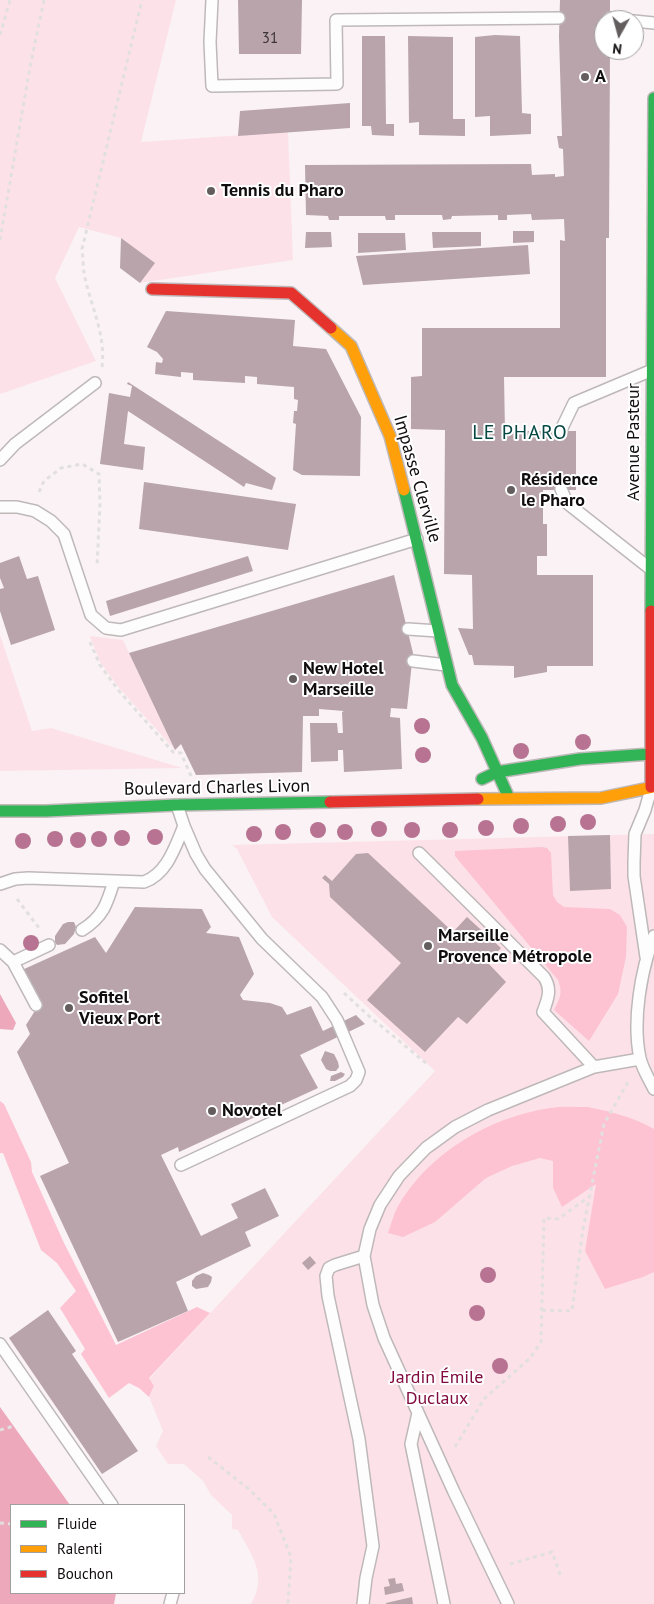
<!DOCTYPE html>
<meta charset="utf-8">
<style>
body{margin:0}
#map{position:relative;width:654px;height:1604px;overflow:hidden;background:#faf2f4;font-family:"PT Sans",sans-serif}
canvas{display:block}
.legend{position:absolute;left:10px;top:1504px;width:175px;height:90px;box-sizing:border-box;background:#fff;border:1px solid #a09e9f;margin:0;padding:6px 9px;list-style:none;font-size:15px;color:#110d0e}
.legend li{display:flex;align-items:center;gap:10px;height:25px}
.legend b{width:25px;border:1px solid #a09e9f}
.north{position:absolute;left:594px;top:10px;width:50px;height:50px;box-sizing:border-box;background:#fff;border:1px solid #a09e9f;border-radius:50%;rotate:187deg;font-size:14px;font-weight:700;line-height:20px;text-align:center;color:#110d0e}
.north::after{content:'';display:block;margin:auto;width:18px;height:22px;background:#635d5e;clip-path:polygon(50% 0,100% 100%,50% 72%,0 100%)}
</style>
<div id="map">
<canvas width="654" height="1604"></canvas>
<ul class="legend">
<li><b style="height:6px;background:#30b455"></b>Fluide</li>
<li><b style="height:6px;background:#ff9f0a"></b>Ralenti</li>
<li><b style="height:6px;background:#e5322d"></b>Bouchon</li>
</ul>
<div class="north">N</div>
</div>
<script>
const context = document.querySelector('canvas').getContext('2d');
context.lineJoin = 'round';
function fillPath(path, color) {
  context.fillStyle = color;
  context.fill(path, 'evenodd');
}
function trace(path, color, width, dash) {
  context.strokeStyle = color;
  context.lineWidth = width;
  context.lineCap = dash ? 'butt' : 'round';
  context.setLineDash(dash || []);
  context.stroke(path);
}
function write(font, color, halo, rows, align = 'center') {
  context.font = font + ' "PT Sans",sans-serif';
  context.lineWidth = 4;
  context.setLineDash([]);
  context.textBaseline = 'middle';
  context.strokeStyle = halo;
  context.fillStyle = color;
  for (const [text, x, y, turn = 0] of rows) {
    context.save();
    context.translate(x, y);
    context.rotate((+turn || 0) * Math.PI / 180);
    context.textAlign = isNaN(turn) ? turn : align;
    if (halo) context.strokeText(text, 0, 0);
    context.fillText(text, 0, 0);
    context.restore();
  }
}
fillPath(new Path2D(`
 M0,0H176L141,142L288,132L293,260L140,283L121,238L79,227L55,278L96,361L0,394Z
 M0,635L32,731L51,728L182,768L0,771Z
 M90,636L123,640L175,750L120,689L100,662Z
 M654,834V1604H251C268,1575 252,1556 238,1530L232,1529V1515L211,1495L203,1481L184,1464H168L156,1446L163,1431L149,1397L154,1387L149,1379L435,1071L272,917L237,849L232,845Z`), '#fce2e8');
fillPath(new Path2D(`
 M542,847L547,848L551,853L553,895L557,902L564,907L610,909L620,915L627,927L626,957L618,994L589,1041L554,1010C560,998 563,993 558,980L455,856V851Z
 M0,1101L4,1104L31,1162L32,1172L64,1243L116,1345L197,1307L210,1313L149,1378L154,1386L149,1397L139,1388L129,1383L109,1398L81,1354L85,1349L60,1308L76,1291L57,1263L41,1250L3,1153H0Z
 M588,1107C612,1112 633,1117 654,1129V1272L643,1277L605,1289L585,1251L596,1184L562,1207L553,1188V1161L540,1158L512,1166L486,1178L435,1222L403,1237L388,1233C391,1225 393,1216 397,1208C427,1154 489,1117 550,1108C562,1106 576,1107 588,1107Z`), '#fdc3d3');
fillPath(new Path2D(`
 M0,994L16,1023L13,1030L0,1029Z
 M0,1407L70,1505H11V1593H116L114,1604H0Z`), '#eea8bc');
fillPath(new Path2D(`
 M238,0H302L301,54H239Z
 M560,0H610V20H604V50H610L609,238H606V377H504L505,431H576V490H543V524H547V556H537V575H593V666H547V672L514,678V666L474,665L472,655H469L458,628L473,629L472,575L444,574L445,430L411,429V377L422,376V328H560V240L565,241L564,219L532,220L531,214L507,215V220H498V215L452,216L451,219L443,220L442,215H395V220H386L385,216H339V220H329L328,216L306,215L305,165L531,164L532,175L555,174V177L564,176L563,149L559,148L557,136H562L559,36Z
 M495,35L520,36L522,113L531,114V134L490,136V116L475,117V37Z
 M362,36H385L386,124H394V136L372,135L371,126H362Z
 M408,36L453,37V119H465V136L419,135V122L409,123Z
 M350,103V128L238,136L240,111Z
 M513,231H534V242L513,243Z
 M306,232H331L332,247L305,248Z
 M432,232H481V246L433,248Z
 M358,233H405L406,250L358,253Z
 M121,238L155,263L140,283L120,268Z
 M528,245L530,274L363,285L356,256Z
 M166,311L295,320L293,346L326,349L361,417L360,476L302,475L293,470L296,424L293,423L294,411H297L298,400L294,399V387L257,384V377L245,376V383L193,380V373L181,372V377L155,374L156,362L162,363L163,359L157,352L147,347Z
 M128,382L276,478L272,490L246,483L244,487L128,411L124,444L145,447L143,470L100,464L109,393L130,397L132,386L127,384Z
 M144,482L296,504L288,550L139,529Z
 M19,556L27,579L38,576L55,630L11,645L0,611V589L4,588L0,578V563Z
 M248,556L253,571L110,616L106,601Z
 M394,575L413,653L407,709L391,708L390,717L400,718L402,769L344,772L343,750H338V761L311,762L310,723H337L338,733H343L342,712L344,711L319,709V716H303L302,772L196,775L181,744L175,750L129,653Z
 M610,835L611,889L570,891L568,836Z
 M368,853L453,932L467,917L501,948L488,963L506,982L467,1024L458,1017L425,1052L367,1000L401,963L330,897L329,884L322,878L325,875L332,881L356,854Z
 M135,907L202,909L211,927L206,933L239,937L254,974L240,995L243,1000L270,1003L282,1007L287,1015L311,1006L323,1031L356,1015L365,1024L300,1055L318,1088L179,1152L178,1147L161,1155L201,1236L238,1218L231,1204L265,1188L279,1216L245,1232L251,1246L176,1282L188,1311L118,1342L40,1176L69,1163L17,1052L30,1034L26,1025L38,1006L22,970L95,937L106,953Z
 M68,922H74L76,927L74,934L65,944L57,945L55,942V936L63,924Z
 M325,1051L334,1054L338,1062L339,1067L336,1071H330L326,1069L321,1060Z
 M341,1072L345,1074L343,1077L335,1081H330L331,1076Z
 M310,1256L316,1263L308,1270L302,1263Z
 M203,1273L209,1275L212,1277L211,1282L208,1287L196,1289L192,1286V1281L196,1276Z
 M48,1310L76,1351L72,1354L138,1451L102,1474L9,1338Z
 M395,1578L396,1584L402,1583L404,1591L385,1595L384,1587L390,1586L388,1579Z
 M412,1597L413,1604H386V1603Z`), '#b8a4aa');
const lane = new Path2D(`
 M212,0L210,42L212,86L337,84L336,20L559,18
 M610,18L626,20
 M634,21L654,23
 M561,430L574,403L650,371
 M0,460L15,444L95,383
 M561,489L567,503L648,567
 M0,507H17L35,511L51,521L64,534L91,615L106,628L121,630L417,539
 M408,629L438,631
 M413,661L446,665
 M177,805L184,826L196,854L205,869L262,939L322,997L337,1020L359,1072L356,1080L350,1086L181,1165
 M419,853L544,977C552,989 548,999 543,1012L594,1067
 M0,884L15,879L28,878L144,882C167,874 175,847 184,826
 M82,930C103,917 107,904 114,881
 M654,936C641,970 632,1021 640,1058C642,1068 649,1079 654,1089
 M0,950L13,962L36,1005
 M646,957L634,876V862L635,834L645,810L651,789
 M13,962L49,945
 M0,1344L112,1505
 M418,1413L411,1444L444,1604
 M170,1604L173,1593
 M363,1604L366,1578L373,1546L359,1439L328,1296L326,1276L329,1268L335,1265L364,1256
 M508,1604L454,1492L384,1338L373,1305L364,1256L370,1229L380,1205L399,1176L426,1148L455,1127L488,1110L594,1067L640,1059`);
const fast = new Path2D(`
 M404,490L452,685L482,738L509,798
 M651,611L654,98
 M482,779L497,772L580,759L651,754
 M0,811H46L177,805L330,802`);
const slow = new Path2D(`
 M331,328L351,346L390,436L404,490
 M478,799L601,798L654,787`);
const jam = new Path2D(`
 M152,289L291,293L331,328
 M651,611V787
 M330,802L478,799`);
trace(lane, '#beb8b9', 14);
trace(fast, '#beb8b9', 14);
trace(slow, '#beb8b9', 14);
trace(jam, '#beb8b9', 14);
trace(new Path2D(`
 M0,35L10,0
 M0,240L30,67L44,0
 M102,367C106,333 90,305 84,273C83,266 83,257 82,249L142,0
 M39,492L44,481L61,468L82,464L99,474L100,505L97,566
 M90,642L100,665L119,691L173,752L181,753L191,776
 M17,899L39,928
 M344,993L369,1016L427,1064
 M542,1310L572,1311L583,1229L604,1124L628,1082
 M0,1430L14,1426
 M455,1447L484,1399L530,1358L541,1342L544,1218L558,1219L590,1196
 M208,1457L250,1490L274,1514L291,1557L288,1604
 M0,1523L11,1524
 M510,1564L552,1552L561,1577`), '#e2dfe0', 3, [4, 4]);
trace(lane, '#fefdfd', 11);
trace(fast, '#30b455', 11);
trace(slow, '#ff9f0a', 11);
trace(jam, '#e5322d', 11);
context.fillStyle = '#b77391';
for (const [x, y] of [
 [422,726],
 [583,742],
 [521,751],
 [423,755],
 [588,822],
 [558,824],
 [521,826],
 [486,828],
 [379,829],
 [318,830],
 [412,830],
 [450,830],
 [283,832],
 [345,832],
 [254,834],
 [155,837],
 [122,838],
 [55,839],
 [99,839],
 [78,840],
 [23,841],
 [31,943],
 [488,1275],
 [477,1313],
 [500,1366]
]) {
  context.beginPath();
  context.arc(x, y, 8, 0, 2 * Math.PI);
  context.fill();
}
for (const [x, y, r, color] of [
 [585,77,5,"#635d5e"],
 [211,191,5,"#635d5e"],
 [511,490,5,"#635d5e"],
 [293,679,5,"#635d5e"],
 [428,946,5,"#635d5e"],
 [69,1008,5,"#635d5e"],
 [212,1111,5,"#635d5e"]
]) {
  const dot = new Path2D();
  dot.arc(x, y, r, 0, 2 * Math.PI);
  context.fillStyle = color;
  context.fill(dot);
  trace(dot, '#fff', 2);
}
write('15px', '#3b3335', null, [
 ["31",270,39]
]);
write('bold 18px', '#110d0e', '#fff', [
 ["A",595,77],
 ["Tennis du Pharo",221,191],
 ["Résidence",521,480],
 ["le Pharo",521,501],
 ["New Hotel",303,669],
 ["Marseille",303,690],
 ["Marseille",438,936],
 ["Provence Métropole",438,957],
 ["Sofitel",79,998],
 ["Vieux Port",79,1019],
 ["Novotel",222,1111]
], 'left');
write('18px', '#110d0e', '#fff', [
 ["Avenue Pasteur",634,442,-90],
 ["Impasse Clerville",417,479,74],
 ["Boulevard Charles Livon",217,788,-1]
]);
write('18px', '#810b40', '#fff', [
 ["Jardin Émile",437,1378],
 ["Duclaux",437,1399]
]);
context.letterSpacing = '1px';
write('20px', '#064744', '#fff', [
 ["LE PHARO",520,433]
]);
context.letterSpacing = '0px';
</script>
